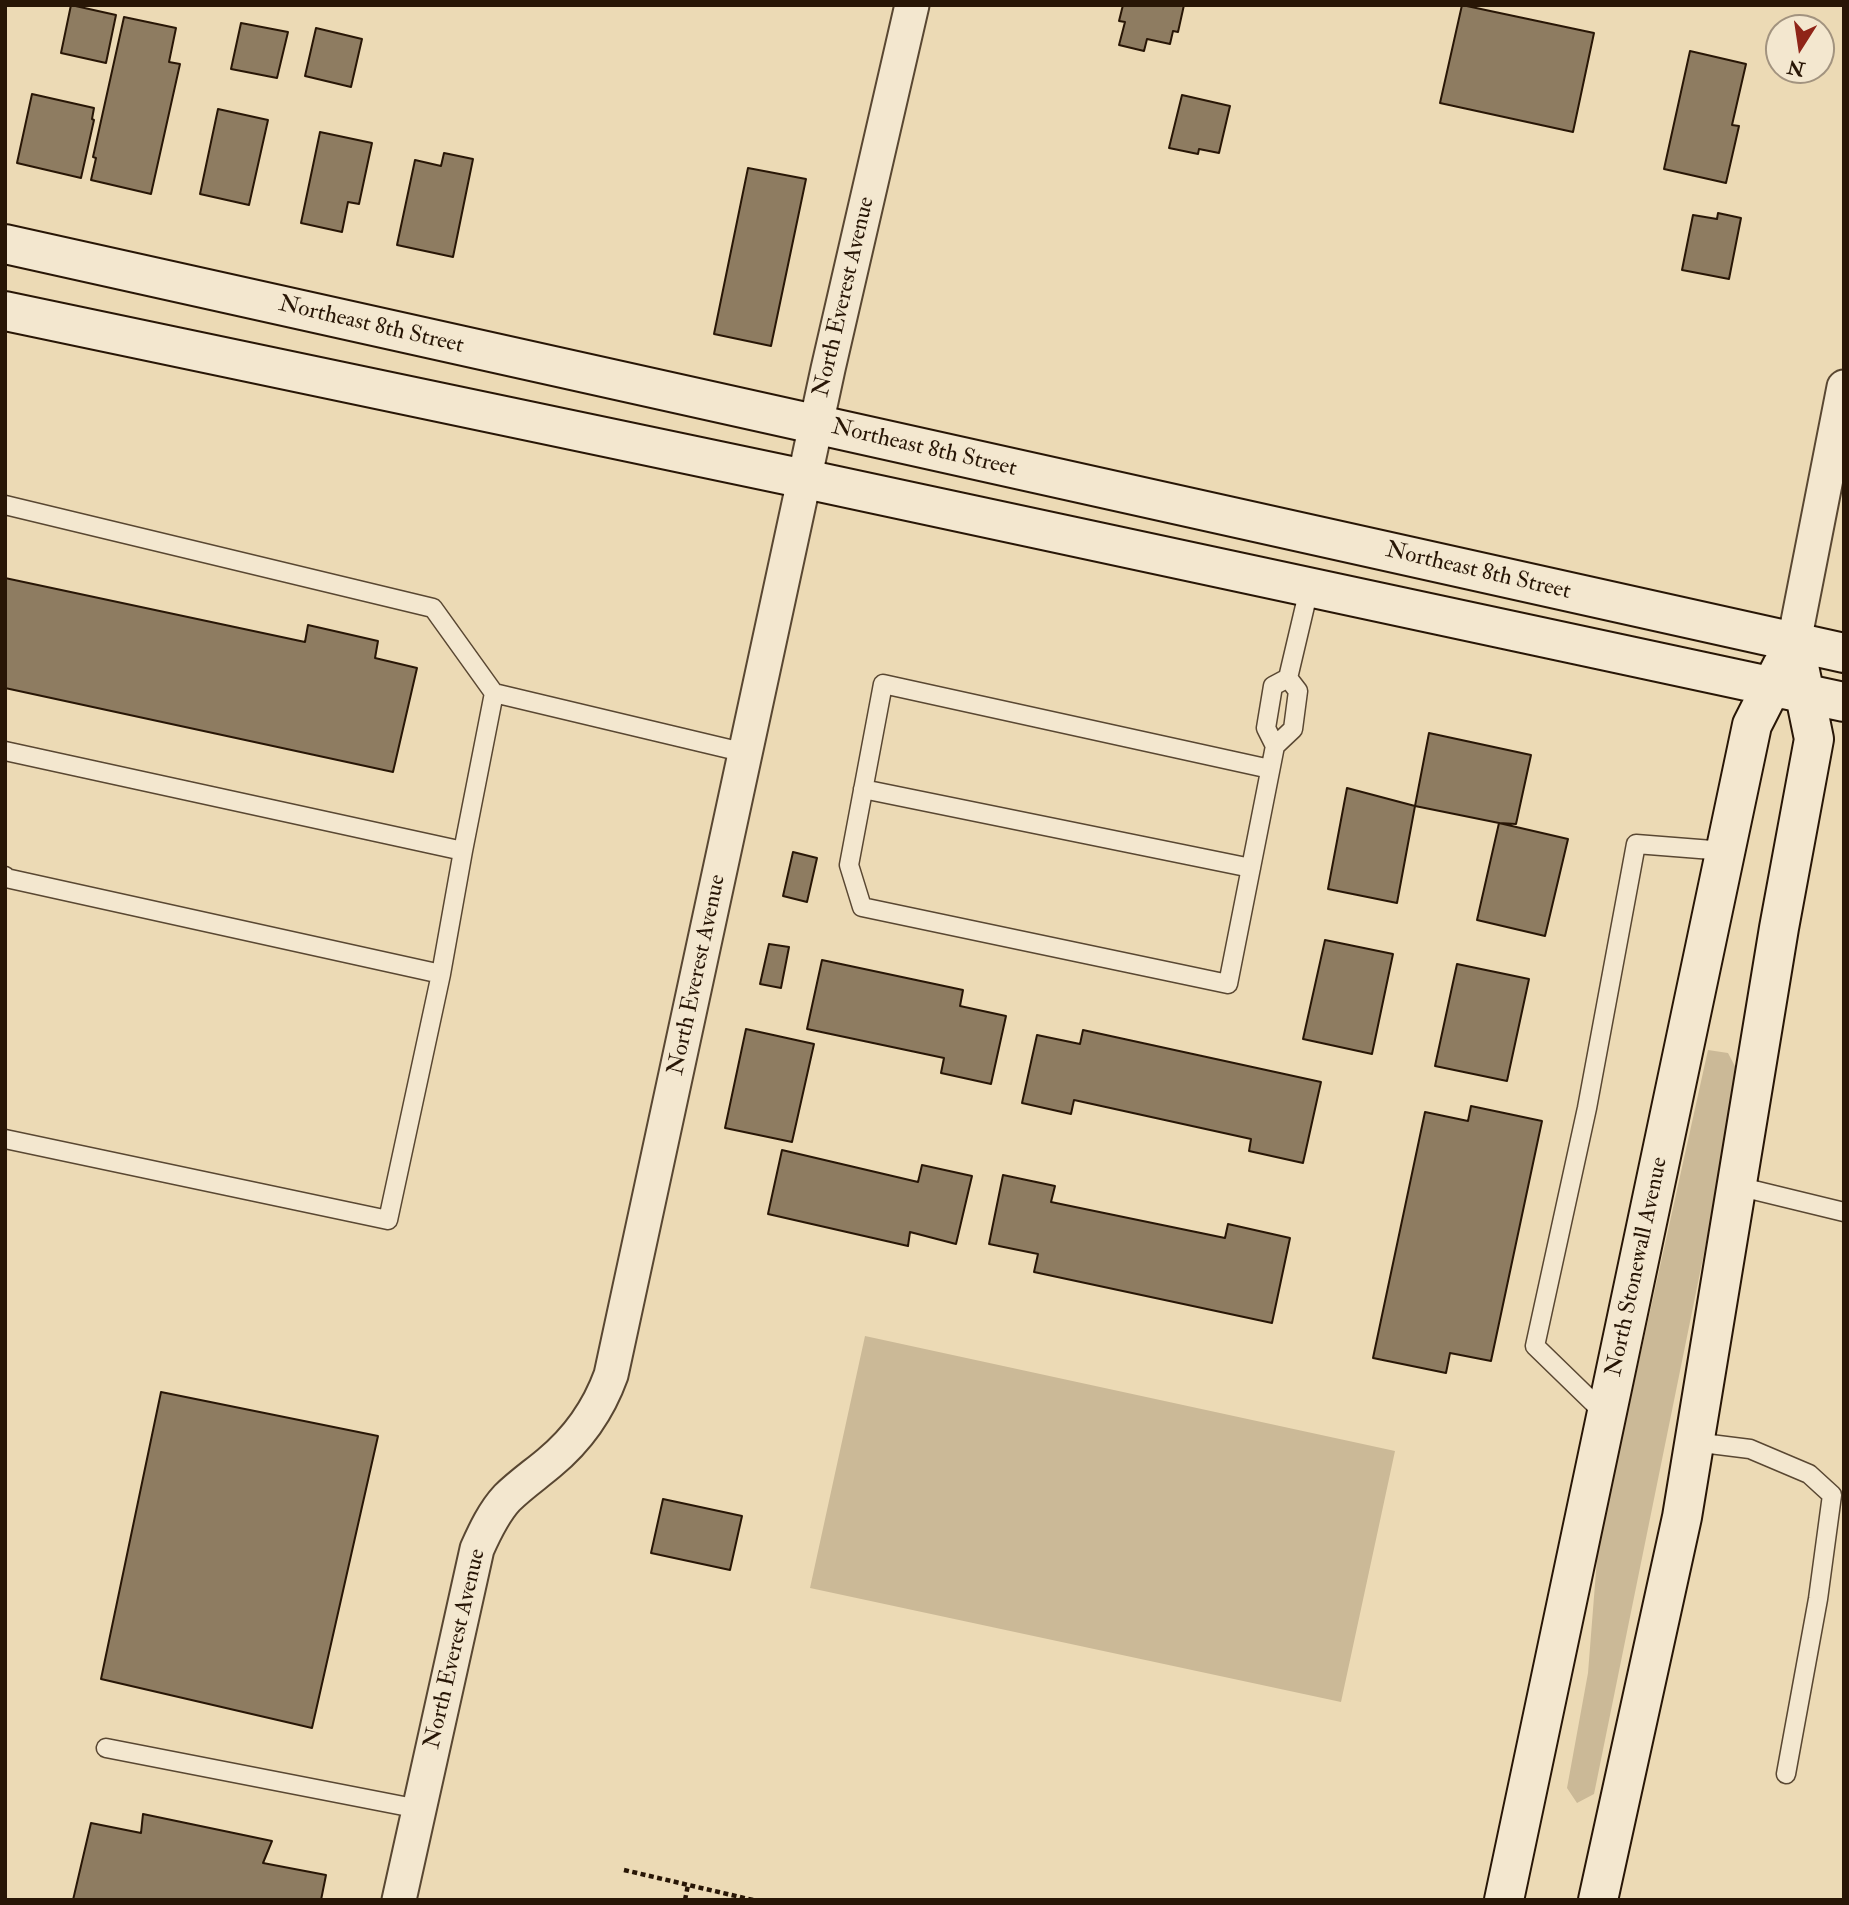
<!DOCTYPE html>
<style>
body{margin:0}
#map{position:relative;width:1849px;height:1905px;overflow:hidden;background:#ecdab5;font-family:"IM FELL Double Pica",serif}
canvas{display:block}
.frame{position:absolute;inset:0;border:7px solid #281606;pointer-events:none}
.north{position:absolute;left:1765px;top:14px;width:70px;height:70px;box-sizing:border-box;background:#f3e7cf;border:2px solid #a2937f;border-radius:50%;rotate:192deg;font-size:19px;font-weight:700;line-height:28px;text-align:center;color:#281606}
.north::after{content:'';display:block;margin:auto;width:24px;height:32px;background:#8f2418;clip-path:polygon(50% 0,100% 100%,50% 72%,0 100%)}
</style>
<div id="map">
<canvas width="1849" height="1905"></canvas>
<div class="frame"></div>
<div class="north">N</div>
</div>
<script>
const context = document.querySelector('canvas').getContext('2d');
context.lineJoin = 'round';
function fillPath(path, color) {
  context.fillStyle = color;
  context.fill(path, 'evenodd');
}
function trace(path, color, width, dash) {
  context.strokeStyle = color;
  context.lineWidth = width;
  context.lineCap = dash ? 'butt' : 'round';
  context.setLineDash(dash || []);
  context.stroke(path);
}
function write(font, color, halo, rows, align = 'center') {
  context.font = font + ' "IM FELL Double Pica",serif';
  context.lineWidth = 6;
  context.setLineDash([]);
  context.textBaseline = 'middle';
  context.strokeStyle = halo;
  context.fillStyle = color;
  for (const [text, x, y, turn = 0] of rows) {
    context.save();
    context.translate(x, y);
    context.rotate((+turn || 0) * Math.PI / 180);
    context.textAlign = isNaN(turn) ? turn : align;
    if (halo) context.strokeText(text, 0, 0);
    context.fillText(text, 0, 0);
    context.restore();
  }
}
fillPath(new Path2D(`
 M1708,1050L1728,1053L1740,1076L1594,1794L1577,1803L1567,1788L1588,1673L1598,1546Z
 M865,1336L1395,1451L1341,1702L810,1588Z`), '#cbb997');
const building = new Path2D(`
 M71,5L116,15L106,63L61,53Z
 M1123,5H1184L1178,32L1173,31L1170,44L1147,39L1144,51L1119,45L1125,22L1119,21Z
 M1462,5L1594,33L1573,132L1440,103Z
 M124,17L176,28L169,62L180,64L151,194L91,180L96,158L93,157Z
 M241,23L288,32L277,78L231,69Z
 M316,28L362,39L351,87L305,76Z
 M1690,51L1746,64L1732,125L1739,126L1726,183L1664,169Z
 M32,94L94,108L92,119L94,120L81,178L17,163Z
 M1182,95L1230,106L1219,153L1199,149L1198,154L1169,148Z
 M218,109L268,120L249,205L200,194Z
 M320,132L372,143L359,204L348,202L342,232L301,223Z
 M444,153L473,159L453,257L397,245L415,160L441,166Z
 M748,168L806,179L771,346L714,334Z
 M1718,213L1741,218L1729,279L1682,270L1693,215L1717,219Z
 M5,578L305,642L308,625L378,641L375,658L417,668L393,772L5,688Z
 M1429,733L1531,755L1516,824L1499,823L1415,806Z
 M1347,788L1415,806L1397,903L1328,889Z
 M1499,823L1568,839L1545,936L1477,920Z
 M793,852L817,858L807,902L783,896Z
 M1325,940L1393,954L1372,1054L1303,1039Z
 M769,944L789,947L781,988L760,984Z
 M822,960L963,990L960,1006L1006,1016L991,1084L941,1073L944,1058L807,1029Z
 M1457,964L1529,979L1507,1081L1435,1066Z
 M746,1029L814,1044L792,1142L725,1128Z
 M1083,1030L1321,1082L1303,1163L1249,1151L1251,1139L1074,1100L1071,1114L1022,1103L1037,1035L1080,1044Z
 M1471,1106L1542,1121L1491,1361L1450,1353L1446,1373L1373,1358L1425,1112L1468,1121Z
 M782,1150L918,1182L922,1165L972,1176L956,1244L910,1232L908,1246L768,1214Z
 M1003,1175L1055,1186L1051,1202L1225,1238L1228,1224L1290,1238L1272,1323L1034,1272L1038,1254L989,1244Z
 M161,1392L378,1436L312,1728L101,1679Z
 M663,1499L742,1516L730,1570L651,1553Z
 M143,1814L272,1841L263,1863L326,1875L321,1900H73L91,1823L141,1833Z`);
fillPath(building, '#8e7c61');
trace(building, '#281606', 2);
const lane = new Path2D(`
 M5,505L433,608L494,693L746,753
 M1288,678L1298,691L1293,729L1275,746L1266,728L1273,686L1288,678L1309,589
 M5,751L463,851
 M1270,769L883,684L849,865L862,907L1228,984L1275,746
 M863,789L1251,868
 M5,876L6,878L441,974L463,851L494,693
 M5,1139L388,1220L441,974
 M1737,1186L1844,1212
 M1606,1415L1535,1346L1587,1108L1636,844L1725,851
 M1694,1442L1750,1449L1809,1474L1832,1495L1818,1599L1786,1774
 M106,1748L419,1809`);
const street = new Path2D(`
 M1794,642L1844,387
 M399,1900L477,1549C485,1531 494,1512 507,1498C520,1485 536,1474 549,1463C578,1439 598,1411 611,1375L828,369L912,5`);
const secondary = new Path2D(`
 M5,244L1844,653
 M5,311L805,479L1844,702
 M1504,1900L1752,725L1782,666
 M1598,1900L1682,1517L1779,928L1814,739L1800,671`);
trace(lane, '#594732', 21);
trace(street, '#594732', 37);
trace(secondary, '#281606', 42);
trace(new Path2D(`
 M624,1870L753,1900
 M685,1900L688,1885`), '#281606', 4.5, [5, 3.5]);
trace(lane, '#f3e7cf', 18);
trace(street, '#f3e7cf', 33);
trace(secondary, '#f3e7cf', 38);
write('23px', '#281606', '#f3e7cf', [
 ["North Everest Avenue",845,297,-77],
 ["Northeast 8th Street",371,326,13],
 ["Northeast 8th Street",924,449,13],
 ["Northeast 8th Street",1478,572,13],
 ["North Everest Avenue",698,975,-78],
 ["North Stonewall Avenue",1638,1267,-78],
 ["North Everest Avenue",456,1649,-77]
]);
</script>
